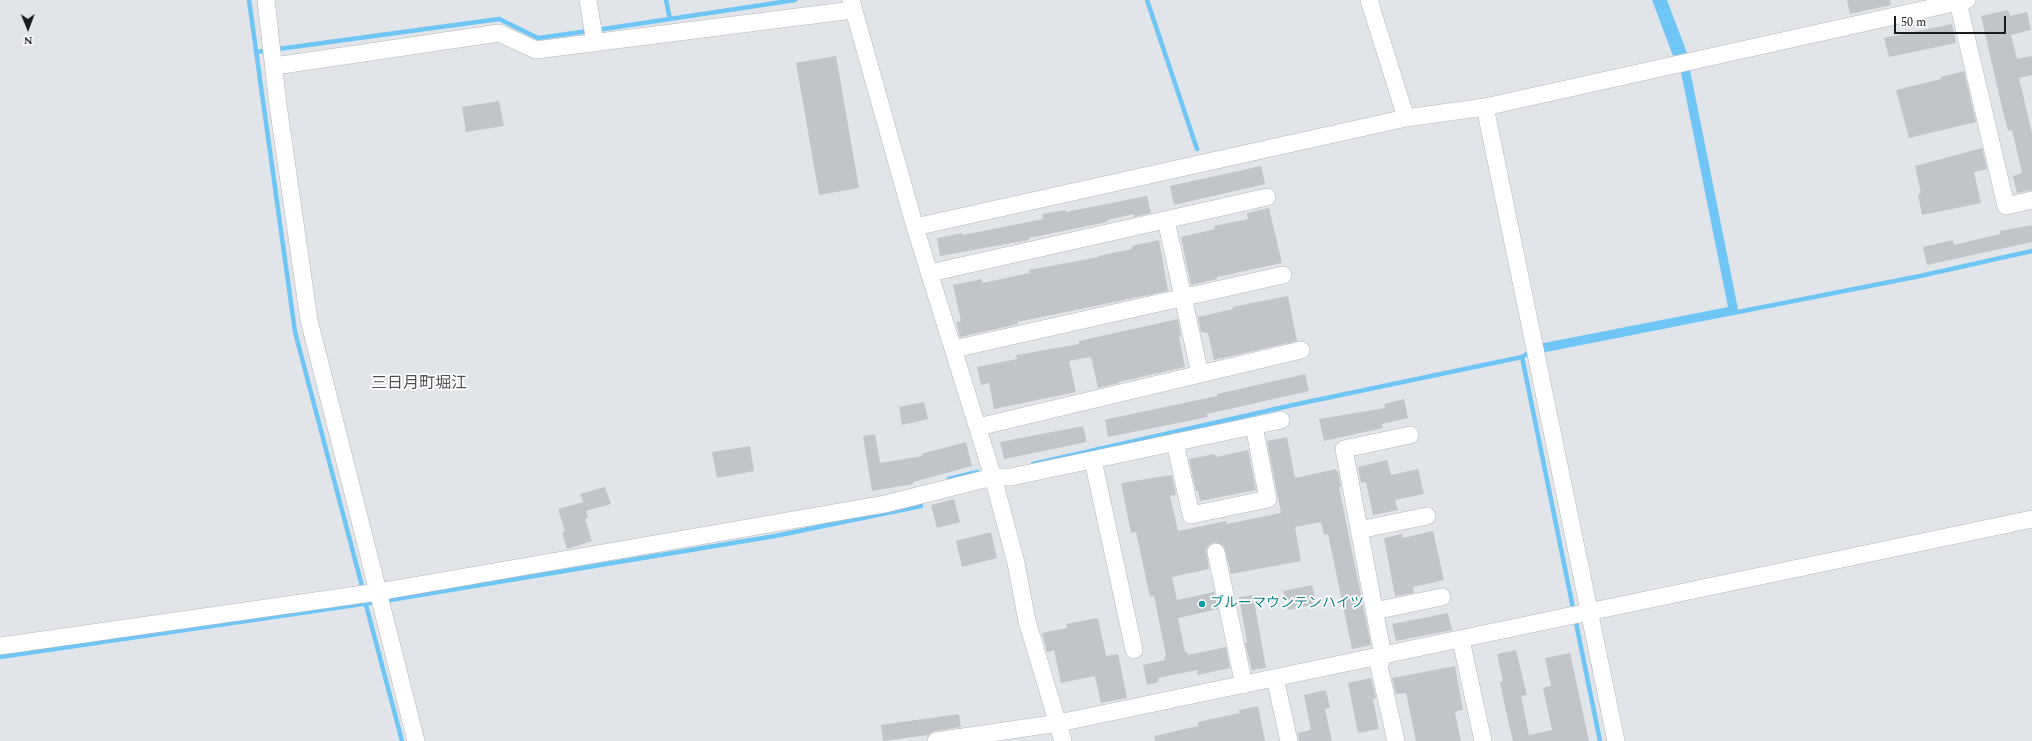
<!DOCTYPE html>
<meta charset="utf-8">
<style>
body{margin:0}
#map{position:relative;width:2032px;height:741px;overflow:hidden;background:#e1e5ea;font-family:Spectral,serif}
canvas{display:block}
.north{position:absolute;left:8px;top:8px;width:40px;height:40px;-webkit-text-stroke:3px #fff;paint-order:stroke;rotate:179deg;font-size:11px;font-weight:700;line-height:16px;text-align:center;color:#191a1c}
.north::after{content:'';display:block;margin:auto;width:14px;height:18px;background:#191a1c;clip-path:polygon(50% 0,100% 100%,50% 72%,0 100%)}
.scale{position:absolute;left:1894px;top:16px;width:112px;height:18px;box-sizing:border-box;border:2px solid #191a1c;border-top:0;padding-left:5px;font-size:12px;line-height:14px;white-space:nowrap;color:#191a1c;-webkit-text-stroke:3px #fff;paint-order:stroke}
</style>
<div id="map">
<canvas width="2032" height="741"></canvas>
<div class="north">N</div>
<div class="scale">50 m</div>
</div>
<script>
const context = document.querySelector('canvas').getContext('2d');
context.lineJoin = 'round';
function fillPath(path, color) {
  context.fillStyle = color;
  context.fill(path, 'evenodd');
}
function trace(path, color, width, dash) {
  context.strokeStyle = color;
  context.lineWidth = width;
  context.lineCap = dash ? 'butt' : 'round';
  context.setLineDash(dash || []);
  context.stroke(path);
}
function write(font, color, halo, rows, align = 'center') {
  context.font = font + ' Spectral,"Noto Sans JP",serif';
  context.lineWidth = 3.5;
  context.setLineDash([]);
  context.textBaseline = 'middle';
  context.strokeStyle = halo;
  context.fillStyle = color;
  for (const [text, x, y, turn = 0] of rows) {
    context.save();
    context.translate(x, y);
    context.rotate((+turn || 0) * Math.PI / 180);
    context.textAlign = isNaN(turn) ? turn : align;
    if (halo) context.strokeText(text, 0, 0);
    context.fillText(text, 0, 0);
    context.restore();
  }
}
fillPath(new Path2D(`
 M1652,0H1667L1687,53L1673,56Z
 M1689,65L1739,314L1541,353L1539,344L1728,307L1680,67Z`), '#6fc6f6');
trace(new Path2D(`
 M249,0L295,332L363,590
 M666,0L670,19
 M1147,0L1197,149
 M597,30L795,0
 M256,52L499,19L538,38L589,31
 M1734,311L1738,312L1920,276L2032,251
 M1532,351L1522,357L1600,741
 M1033,464L1293,405L1522,357
 M949,479L977,472
 M365,601L402,741
 M384,601L775,536L921,506
 M0,657L376,602`), '#6fc6f6', 4.5);
fillPath(new Path2D(`
 M1847,0H1890L1891,5L1850,14Z
 M2008,10L2010,16L2027,12L2031,30L2011,35L2017,59L2032,56V75L2019,78L2032,133V190L2017,193L2013,176L2022,173L2012,130L2008,131L2000,99L1981,16Z
 M1952,24L1956,43L1889,57L1884,38Z
 M836,56L859,188L819,195L796,63Z
 M1964,71L1976,122L1909,138L1896,90L1941,79V77Z
 M499,101L504,126L466,132L462,107Z
 M1982,148L1987,169L1974,172L1981,203L1922,215L1918,194L1921,193L1915,166Z
 M1261,166L1265,184L1174,205L1170,186Z
 M1147,196L1151,213L1134,217V214L1107,220V222L1029,238V240L940,256L937,238L962,233L963,235L1043,219L1042,214L1066,210V212Z
 M1269,208L1282,263L1217,277V279L1191,285L1181,237L1215,229L1214,226L1248,219L1247,213Z
 M2032,225V242L1927,265L1923,247L1953,240L1954,245L2000,234V231Z
 M1159,240L1168,291L1017,322L1018,324L960,337L956,322L961,321L953,285L982,279V283L1030,273L1029,270L1099,257L1098,256L1132,249V246Z
 M1288,296L1297,341L1214,360L1208,333L1201,332L1198,317L1233,309L1232,307Z
 M1178,319L1181,336L1179,337L1185,367L1119,382V383L1098,388L1091,357L1069,361L1076,392L994,409L989,383L981,385L977,367L1017,359L1016,355L1079,344V341Z
 M1305,374L1309,391L1207,414L1208,417L1108,437L1105,420L1108,419L1217,396V394Z
 M1404,399L1408,418L1382,424L1383,428L1324,441L1319,419L1385,408L1384,404Z
 M924,402L928,419L902,425L899,407Z
 M1083,426L1087,442L1004,459L1000,442Z
 M875,434L880,463L922,456L921,454L966,442L972,466L913,482V484L872,491L863,436Z
 M1287,437L1295,478L1336,469V471H1338L1341,487H1339L1371,645L1352,649L1328,534L1324,535L1321,522L1295,527L1301,561L1231,574L1224,546L1214,542L1209,545L1206,549L1209,569L1172,577L1177,600L1214,592L1218,609L1178,618L1185,652H1187L1188,655L1226,647L1230,668L1198,675L1197,670L1158,678L1159,682L1147,685L1143,665L1165,660L1164,657L1166,656L1154,596L1150,597L1136,532L1131,533L1121,483L1172,475L1176,495L1170,496L1178,531L1226,521L1227,524L1281,513L1267,441Z
 M750,446L754,471L717,478L712,452Z
 M1248,450L1256,490L1200,501L1198,491H1196L1189,459L1215,454L1216,457Z
 M1387,460L1391,475L1418,469L1424,494L1395,500L1398,510L1373,515L1366,482L1361,483L1358,467Z
 M605,487L611,504L586,511L588,518L585,519L592,541L567,549L562,532L565,531L558,509L583,502L580,494Z
 M954,499L960,522L937,528L931,505Z
 M1433,531L1444,580L1413,587L1414,593L1395,596L1384,538L1402,534L1403,538Z
 M991,532L997,558L962,567L956,541Z
 M1312,585L1316,604L1288,610L1283,591Z
 M1253,595L1266,668L1252,670L1245,643L1247,642L1239,597Z
 M1448,613L1452,630L1396,641L1392,624Z
 M1098,618L1106,656L1118,654L1127,698L1101,703L1095,676L1061,683L1054,650L1047,652L1042,633L1067,628L1066,624Z
 M1516,650L1527,695L1521,696L1529,735L1552,730L1543,688L1551,686L1545,658L1570,653L1589,741H1513L1505,707L1500,682L1503,681L1497,654Z
 M1455,666L1463,710L1455,712L1461,741H1416L1406,693L1396,694L1392,678Z
 M1371,678L1376,698L1373,699L1379,729L1358,733L1348,683Z
 M1326,690L1330,708L1325,709L1332,741H1299L1298,733L1311,730L1304,695Z
 M1258,706L1265,741H1155L1154,736L1198,726V722L1240,713L1239,710Z
 M959,714L961,727L935,731L928,735L883,741L881,725Z`), '#c1c5c9');
const street = new Path2D(`
 M266,0L278,105L309,320L416,741
 M588,0L595,43
 M851,0L915,227L993,477L1016,563L1027,621L1063,741
 M1369,0L1406,118
 M1958,2L2006,206L2032,200
 M275,66L499,33L536,50L853,10
 M1485,107L1616,741
 M1166,220L1200,374
 M915,227L1406,118L1485,107L1967,0
 M930,273L1267,197
 M954,349L1283,275
 M978,427L1301,350
 M1175,442L1191,515L1268,499L1254,426
 M1093,460L1134,650
 M1359,530L1427,516
 M1216,552L1244,685
 M1374,611L1442,597
 M1461,640L1483,741
 M0,646L378,592L885,504L993,477H1011L1281,420
 M1275,678L1289,741
 M936,741L1059,723L2032,519
 M1396,741L1379,666L1383,656L1344,449L1410,435`);
trace(street, '#b2b5ba', 18);
trace(street, '#fff', 17);
for (const [x, y, r, color] of [
 [1202,604,4,"#0f9aa8"]
]) {
  const dot = new Path2D();
  dot.arc(x, y, r, 0, 2 * Math.PI);
  context.fillStyle = color;
  context.fill(dot);
  trace(dot, '#fff', 1.5);
}
write('14px', '#0d838f', '#fff', [
 ["ブルーマウンテンハイツ",1210,604]
], 'left');
write('16px', '#4e5155', '#fff', [
 ["三日月町堀江",419,385]
]);
</script>
